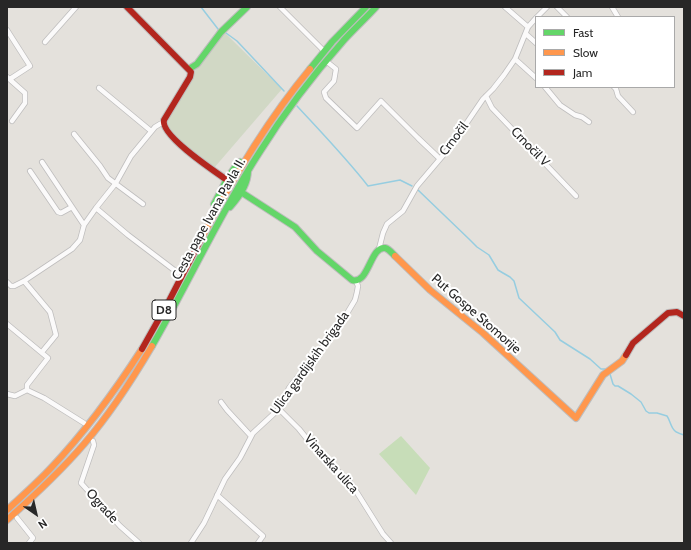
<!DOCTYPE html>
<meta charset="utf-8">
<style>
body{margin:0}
#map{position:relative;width:691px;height:550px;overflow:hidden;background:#e4e1dc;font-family:Cabin,sans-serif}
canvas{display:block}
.frame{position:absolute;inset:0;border:8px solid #272727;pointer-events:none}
.legend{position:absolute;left:535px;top:16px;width:140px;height:72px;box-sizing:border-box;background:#fff;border:1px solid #a9a9a9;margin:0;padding:5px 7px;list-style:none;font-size:12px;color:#272727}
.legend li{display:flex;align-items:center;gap:8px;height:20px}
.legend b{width:20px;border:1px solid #a9a9a9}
.north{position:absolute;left:16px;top:494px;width:40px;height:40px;-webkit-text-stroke:3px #fff;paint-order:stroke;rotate:146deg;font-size:11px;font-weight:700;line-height:16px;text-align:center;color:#272727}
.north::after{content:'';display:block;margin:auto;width:14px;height:18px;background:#272727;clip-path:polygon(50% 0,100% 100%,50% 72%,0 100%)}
</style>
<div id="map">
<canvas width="691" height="550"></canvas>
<div class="frame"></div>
<ul class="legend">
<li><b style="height:5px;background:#63d668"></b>Fast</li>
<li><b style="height:5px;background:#ff974d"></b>Slow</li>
<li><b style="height:5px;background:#b3261e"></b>Jam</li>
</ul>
<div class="north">N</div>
</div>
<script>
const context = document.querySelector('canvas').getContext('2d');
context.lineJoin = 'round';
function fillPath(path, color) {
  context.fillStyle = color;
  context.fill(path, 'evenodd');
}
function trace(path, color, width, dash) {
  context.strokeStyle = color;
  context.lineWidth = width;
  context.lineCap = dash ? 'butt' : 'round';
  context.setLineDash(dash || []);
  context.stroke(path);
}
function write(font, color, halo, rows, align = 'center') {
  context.font = font + ' Cabin,sans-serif';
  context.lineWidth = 4;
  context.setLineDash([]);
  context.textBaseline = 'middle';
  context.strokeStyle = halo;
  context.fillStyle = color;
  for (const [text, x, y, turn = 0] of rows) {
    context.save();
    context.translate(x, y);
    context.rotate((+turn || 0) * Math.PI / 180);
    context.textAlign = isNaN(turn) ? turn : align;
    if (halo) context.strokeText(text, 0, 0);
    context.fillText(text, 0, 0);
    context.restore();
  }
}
fillPath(new Path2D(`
 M401,436L430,468L416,495L379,454Z`), '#c7ddb8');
fillPath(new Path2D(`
 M224,32L282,89L214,168L193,153L173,135L165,124L167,115L196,69Z`), '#d1d8c5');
trace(new Path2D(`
 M201,7L218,29
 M226,33L237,41L284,91
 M297,106C321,132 346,158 368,186L400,180L412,186
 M418,190L469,239L477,247L489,255L498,270L503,273L510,277L514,281L519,298L555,332L560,340L590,359L601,369H605
 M610,374L613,384L615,386H618L631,394L641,402L646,411L649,413H657L667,416C670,420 671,428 675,431C677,433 681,434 684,435`), '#96cde0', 1.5);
const street = new Path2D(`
 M280,7L324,51
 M505,7L528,27
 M557,7L567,17
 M612,7L618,17
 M537,17L547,7
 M7,30L30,66L10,79
 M526,34L536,43
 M45,42L76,7
 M515,59L536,78
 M326,61L336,69L334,81L324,92L326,98L357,128L381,101L418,138L440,159
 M7,77L25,93V103L12,121
 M545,87L560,105L575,115L582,117L589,122
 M614,87L616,89L618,96L633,112
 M99,88L151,131
 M486,96L492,108L576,196
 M74,134L100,166L108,178L143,204
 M42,162L84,225
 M30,171L58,212L61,213L72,207
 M96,208L128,235L182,276
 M379,249L383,233L387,224L403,211L417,186L451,146L483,99L493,89L504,75L515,59L528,27L536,18
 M24,281L50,312L56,335L42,352
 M7,282L11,286H14L24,281L72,249L80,240L84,225L96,208L116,183L131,156L155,127L160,124L163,123
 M7,324L48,358L27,385V390
 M7,394L15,396L27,390L44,398L84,423
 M221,402L227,410L251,436
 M279,409L299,429L320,455L349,481L356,491L383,534L391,543
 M93,441L94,445L81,483L120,526L139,543
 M217,495L263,536L258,543
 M17,518L33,538L29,543
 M191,543L204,523L225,479L240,458L253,433L279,409L289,388L300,374L337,330L355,300L357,292L358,286L356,281`);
const fast = new Path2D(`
 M189,69L197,64L221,32L247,7
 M310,69L332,42L366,7
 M241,192L295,227L317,251L352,280C369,285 370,246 385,248C389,249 392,253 395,256
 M214,204C222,190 228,173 240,162
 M230,207C239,197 248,185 248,171
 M152,346C189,282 219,215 259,153C284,113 313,75 344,40C355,28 366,18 376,7`);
const slow = new Path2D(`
 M200,241C231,181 266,122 310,69
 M395,256L430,290L483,333L576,418L603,375L622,361L626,355
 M7,510C22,496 37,483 51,468C86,431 115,391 142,349
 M7,520C34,496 60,472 84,444C110,414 132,380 152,346`);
const jam = new Path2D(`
 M127,7L191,72L190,77L164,120C160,135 214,171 227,180
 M142,349L169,301L200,241
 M626,355L633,343L668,313L677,312L684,316`);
trace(street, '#bebdbd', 6);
trace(fast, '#bebdbd', 8);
trace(slow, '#bebdbd', 8);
trace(jam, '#bebdbd', 8);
trace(street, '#fbfafa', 4.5);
trace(fast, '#63d668', 6);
trace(slow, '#ff974d', 6);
trace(jam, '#b3261e', 6);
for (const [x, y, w] of [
 [164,310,24]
]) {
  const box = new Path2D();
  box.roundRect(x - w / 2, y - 10, w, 20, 3);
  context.fillStyle = '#fff';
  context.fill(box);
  trace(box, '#272727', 1);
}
write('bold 12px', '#272727', null, [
 ["D8",164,310]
]);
write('13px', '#272727', '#fff', [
 ["Crnočil",454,139,-53],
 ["Crnočil V",530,147,46],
 ["Cesta pape Ivana Pavla II.",209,219,-61],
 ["Put Gospe Stomorije",476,314,41],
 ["Ulica gardijskih brigada",310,363,-54],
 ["Vinarska ulica",331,464,48],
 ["Ograde",102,506,48]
]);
</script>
